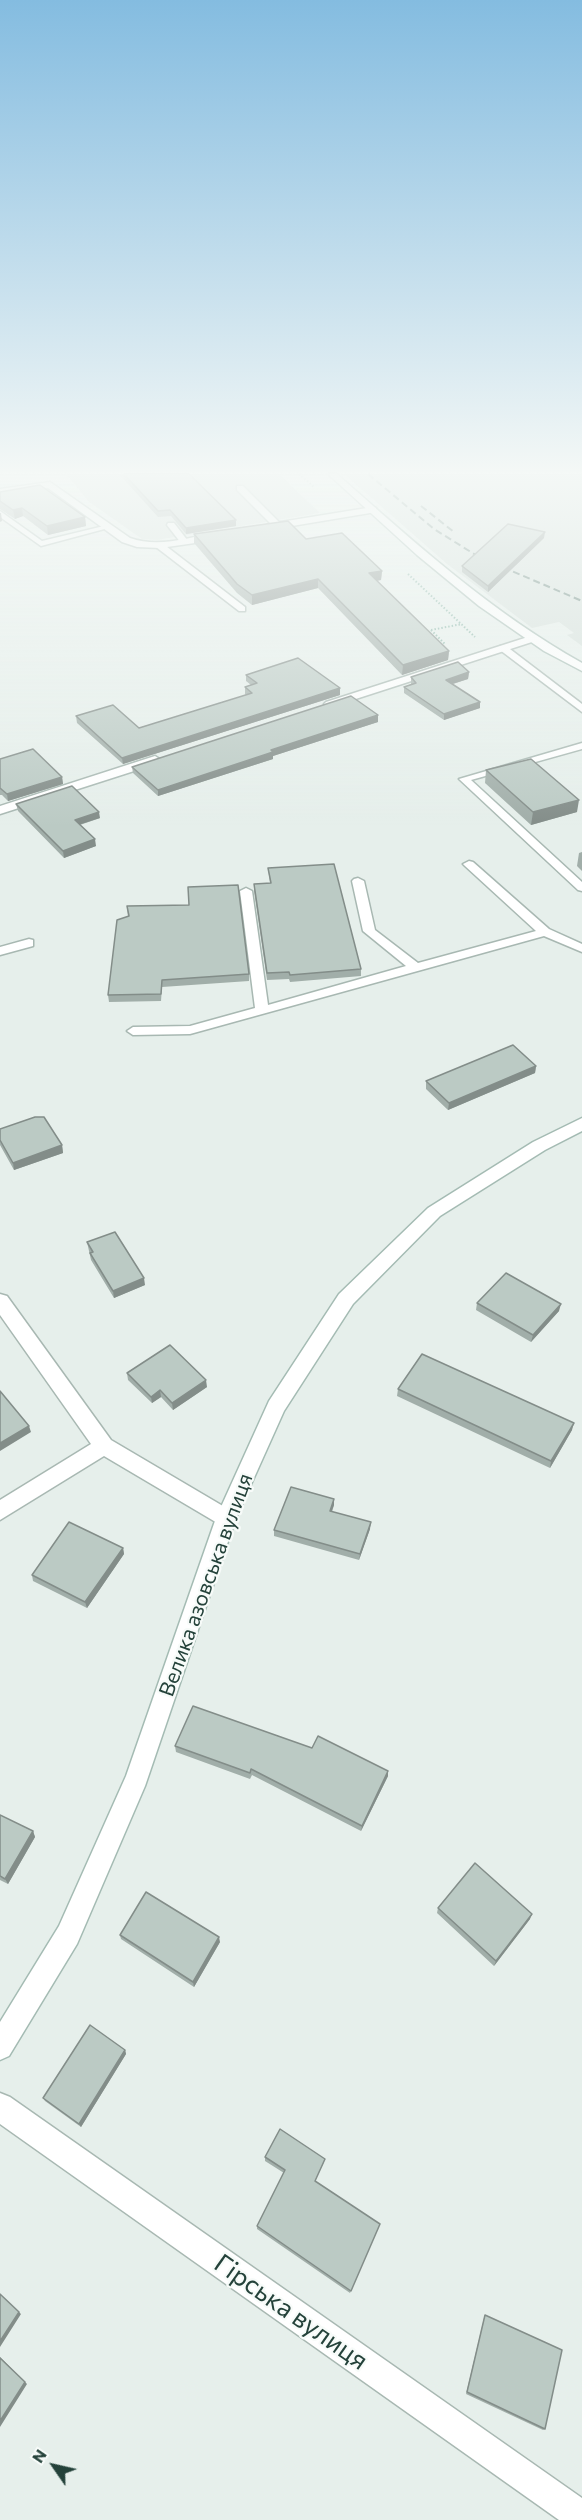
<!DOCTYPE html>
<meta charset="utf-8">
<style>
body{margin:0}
#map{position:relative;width:582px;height:2520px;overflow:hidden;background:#e6efeb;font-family:Commissioner,sans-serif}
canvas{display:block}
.north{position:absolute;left:24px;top:2436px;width:60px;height:60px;-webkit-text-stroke:4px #f7fbf9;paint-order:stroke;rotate:304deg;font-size:16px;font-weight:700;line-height:24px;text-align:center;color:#24423a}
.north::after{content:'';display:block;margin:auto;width:21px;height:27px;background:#24423a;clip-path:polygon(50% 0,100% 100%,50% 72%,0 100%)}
</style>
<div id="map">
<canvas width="582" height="2520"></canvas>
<div class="north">N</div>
</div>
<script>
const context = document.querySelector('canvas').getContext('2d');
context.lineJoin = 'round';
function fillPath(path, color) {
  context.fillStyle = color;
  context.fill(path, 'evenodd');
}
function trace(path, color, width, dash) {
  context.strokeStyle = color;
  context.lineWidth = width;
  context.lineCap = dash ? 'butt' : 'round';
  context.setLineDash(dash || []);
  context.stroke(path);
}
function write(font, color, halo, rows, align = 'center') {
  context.font = font + ' Commissioner,sans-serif';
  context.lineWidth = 4.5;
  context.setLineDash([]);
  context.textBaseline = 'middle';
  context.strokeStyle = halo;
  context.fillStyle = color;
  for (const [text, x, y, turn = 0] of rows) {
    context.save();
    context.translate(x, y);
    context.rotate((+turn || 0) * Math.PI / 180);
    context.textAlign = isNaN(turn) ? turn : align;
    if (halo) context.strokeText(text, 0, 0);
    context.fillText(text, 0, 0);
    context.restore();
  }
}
fillPath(new Path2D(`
 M66,474H279L320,513L157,540L142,539L89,502Z
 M344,474H582V646L567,635L574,633L559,622L532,628L447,564Z`), '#d4dfda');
const lane = new Path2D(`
 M237,486H243L280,523V527H274L237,490Z
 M0,511L42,541L108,525L112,527L41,546L0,517Z
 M168,523H174L188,541L187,543H181L167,525Z
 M156,543H162L245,607V611H239L156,547Z
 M500,646H506L582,704V712L500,650Z
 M582,743V749L471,780L582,882V891L578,890L459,779Z
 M469,861L473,862L549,929L582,944V952L544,936L190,1034L133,1035L127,1031L133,1027L190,1026L255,1008L240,891L246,888L252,891L268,1005L406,966L363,931L352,881L354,879L358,878L364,881L375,930L418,963L536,931L465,866L463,864Z
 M29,939L33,940V946L0,955V947Z`);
const street = new Path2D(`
 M50,482L130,538C158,548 188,538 217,532L222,535L195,543L160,548L137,547L122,542L48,488L0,495V489Z
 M373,507L376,508V512L268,530L263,527L268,524Z
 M531,636L537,639L535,641L334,706L330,708L324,704L326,702Z
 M155,756L161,760L159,763L0,814V806Z
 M0,1294L7,1296L111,1440L233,1512L236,1518L233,1524L226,1527L219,1524L104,1456L0,1520V1500L91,1444L0,1315Z
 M0,2093L10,2097L582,2498V2520H559L0,2124Z`);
const secondary = new Path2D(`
 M328,474H337C415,543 491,612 582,663V671L544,651L479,606L417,555Z
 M582,1118V1131L545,1150L440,1216L353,1304L284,1411L236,1518L145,1786L77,1944L9,2056L0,2060V2022L59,1926L126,1776L216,1518L269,1401L339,1294L428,1208L533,1142Z`);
trace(lane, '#a8b8b2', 3);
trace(street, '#a8b8b2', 3);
trace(secondary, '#a4bbb3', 3);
trace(new Path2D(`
 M299,474L314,487
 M408,574L475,637
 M431,630L445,644
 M431,630L462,624`), '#86b3a5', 2, [1.5, 2]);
fillPath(lane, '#fff');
fillPath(street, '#fff');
fillPath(secondary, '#fff');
trace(new Path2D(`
 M368,474L434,529L479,557L582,601
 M421,506L454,532`), '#5f7d75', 2, [7, 4]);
fillPath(new Path2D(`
 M119,474H189L236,526L186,534L171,516L158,517Z
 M0,492L85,517L86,526L48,535L23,516L15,519L0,509Z
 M194,534L306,539L382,571L381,580L377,581L449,651L448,660L402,675L318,588L252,605L237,593L194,543Z
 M544,538L488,592L462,572V566Z
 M469,672L468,679L453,684L480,708L444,720L404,693V687L411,684V677Z
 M246,675L340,695L123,764L77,723L76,716L139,728L246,695L245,694V687L251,685L246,681Z
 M378,715V722L273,756V759L158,796L133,773L132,767Z
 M0,759L62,777L63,784L8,801L2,795H0Z
 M486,770L577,812L531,825L485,783Z
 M16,804L100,818L80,825L96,846L64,858L18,811Z
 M582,852V871L577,866L579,853Z
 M268,868L361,969V976L290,982L289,979L267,980L254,891V884L270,883Z
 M127,906L249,974V981L162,987L161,1001L109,1002L108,995L128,917Z
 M536,1066L535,1073L448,1110L426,1089V1081Z
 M0,1129L62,1145L63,1153L14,1170L0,1145Z
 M87,1242L145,1285L114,1298L91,1260Z
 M477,1303L559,1311L531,1342L476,1310Z
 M127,1373L207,1387L173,1410L161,1397L152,1403L128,1380Z
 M398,1389L572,1430L550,1468L397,1396Z
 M334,1499V1505L332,1512L370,1529L359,1560L274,1536V1530Z
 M123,1548L124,1554L87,1608L33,1581L32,1575Z
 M175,1746L388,1771V1776L361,1831L252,1775L250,1779L176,1752Z
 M0,1815L33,1831L35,1837L8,1884L0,1880Z
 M438,1908L530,1919L494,1966L437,1913Z
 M120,1935L220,1942L194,1987L121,1939Z
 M125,2050L126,2054L81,2127L45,2101L43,2098Z
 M265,2157L324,2162L315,2181L380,2224L350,2293L257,2229V2226L284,2173L265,2161Z
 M485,2315L545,2429L543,2430L466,2394L484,2318Z`), '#a1aea9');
fillPath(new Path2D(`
 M22,508L23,516L15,519L13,510Z
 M0,513H1L2,521L0,522Z
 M85,517L86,526L48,535L47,526Z
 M236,520V526L186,534V528Z
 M545,532L544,538L488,592V586Z
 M382,571L381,580L368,582L369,573Z
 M318,579V588L252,605V595Z
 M449,651L448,660L402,675L403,665Z
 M469,672L468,679L446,686V680Z
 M340,688V695L123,764L122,758Z
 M480,702V708L444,720V714Z
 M378,715V722L273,756V759L158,796V790L271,750Z
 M62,777L63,784L8,801L7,794Z
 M579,800L577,812L531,825L533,812Z
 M99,812L100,818L75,826V820Z
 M95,839L96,846L64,858L63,851Z
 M536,1066L535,1073L448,1110L449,1103Z
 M62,1145L63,1153L14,1170L13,1163Z
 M144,1278L145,1285L114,1298L113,1291Z
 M561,1304L559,1311L531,1342L533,1335Z
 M206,1380L207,1387L173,1410L172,1403Z
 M160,1390L161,1397L152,1403L151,1397Z
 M574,1423L572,1430L550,1468L551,1461Z
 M29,1426L31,1432L0,1451V1443Z
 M334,1499V1505L329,1518L330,1511Z
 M371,1522L370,1529L359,1560L360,1554Z
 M123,1548L124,1554L87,1608L85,1602Z
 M388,1771V1776L361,1831L362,1826Z
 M33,1831L35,1837L8,1884L5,1879Z
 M532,1914L530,1919L494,1966L496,1961Z
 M219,1937L220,1942L194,1987L193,1982Z
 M125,2050L126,2054L81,2127L79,2124Z
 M0,2294L21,2314L0,2347Z
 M0,2357L27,2384L0,2427Z`), '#838d89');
const building = new Path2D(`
 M124,474H189L236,520L186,528L170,510L158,511Z
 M40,485L85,517L47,526L22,508L13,510L0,501V492Z
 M288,521L306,539L342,533L382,571L369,573L449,651L403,665L318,579L252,595L237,584L194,534Z
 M508,524L545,532L488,586L462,566Z
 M298,658L340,688L122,758L76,716L113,705L139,728L252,693L245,687L257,683L246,675Z
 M458,662L469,672L446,680L480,702L444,714L404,687L416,683L411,677Z
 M351,696L378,715L271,750L273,752L158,790L132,767Z
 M33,749L62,777L7,794L0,788V759Z
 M531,759L579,800L533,812L486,770Z
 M72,786L99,812L75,820L95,839L63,851L16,804Z
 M334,864L361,969L290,975L289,972L267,973L254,884L271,883L268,868Z
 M238,885L249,974L162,980L161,994L108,995L117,920L129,916L127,906L189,905L188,887Z
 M513,1045L536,1066L449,1103L426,1081Z
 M35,1117H44L62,1145L13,1163L0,1140V1129Z
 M115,1232L144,1278L113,1291L90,1253L93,1252L87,1242Z
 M506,1273L561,1304L533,1335L477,1303Z
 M170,1345L206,1380L172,1403L160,1390L151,1397L127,1373Z
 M422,1354L574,1423L551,1461L398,1389Z
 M0,1391L29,1426L0,1443Z
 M291,1487L334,1499L330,1511L371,1522L360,1554L274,1530Z
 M69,1522L123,1548L85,1602L32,1575Z
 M193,1706L312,1748L318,1736L388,1771L362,1826L251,1769L250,1773L175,1746Z
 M0,1815L33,1831L5,1879L0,1876Z
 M475,1863L532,1914L496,1961L438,1908Z
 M146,1892L219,1937L193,1982L120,1935Z
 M90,2025L125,2050L79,2124L43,2098Z
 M280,2129L325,2159L315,2181L380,2224L351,2291L257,2226L285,2170L265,2157Z
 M0,2294L19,2312L0,2341Z
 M485,2315L562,2350L545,2429L467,2392Z
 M0,2358L25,2382L0,2421Z`);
fillPath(building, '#bbcac4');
trace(building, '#838d89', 1.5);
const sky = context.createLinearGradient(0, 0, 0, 827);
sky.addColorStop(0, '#84bce0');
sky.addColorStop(0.57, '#f4f8f6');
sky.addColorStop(1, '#f4f8f600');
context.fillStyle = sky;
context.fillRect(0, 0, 582, 827);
write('21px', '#24423a', '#f7fbf9', [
 ["Велика азовська вулиця",206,1585,-70]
]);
write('26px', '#24423a', '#f7fbf9', [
 ["Гірська вулиця",291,2312,35]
]);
</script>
